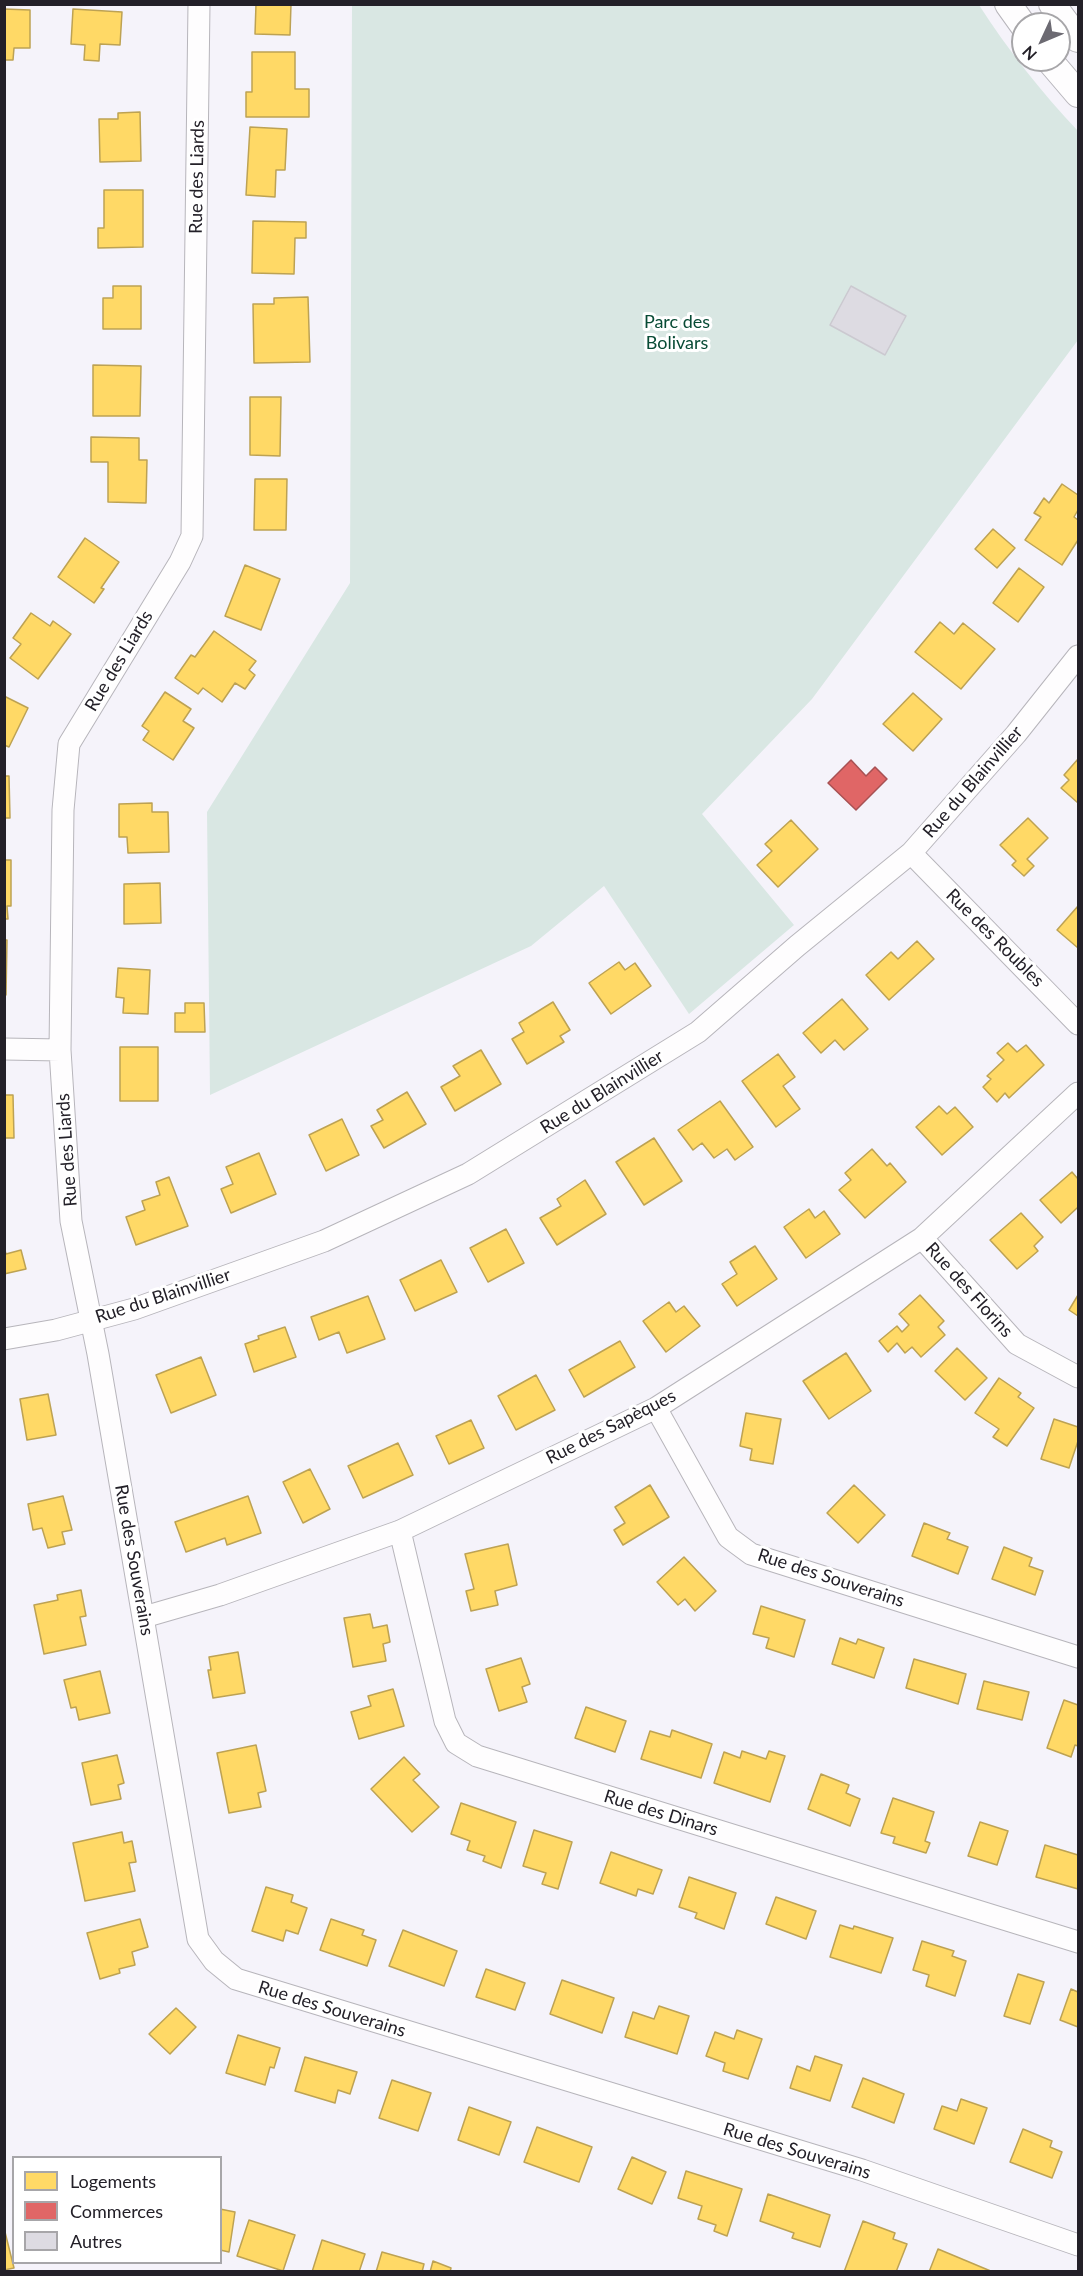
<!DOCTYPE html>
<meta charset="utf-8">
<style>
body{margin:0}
#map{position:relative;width:1083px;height:2276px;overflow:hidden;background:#f5f3fa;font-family:Lato,sans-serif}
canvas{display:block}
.frame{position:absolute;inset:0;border:6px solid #232028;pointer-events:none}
.legend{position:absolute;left:12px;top:2156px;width:210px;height:108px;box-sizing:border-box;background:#fff;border:2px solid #a7a6a9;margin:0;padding:8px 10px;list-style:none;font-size:18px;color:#232028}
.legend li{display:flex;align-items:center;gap:12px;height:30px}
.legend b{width:30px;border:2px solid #a7a6a9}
.north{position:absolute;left:1011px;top:12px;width:60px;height:60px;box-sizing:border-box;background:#fff;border:2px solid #a7a6a9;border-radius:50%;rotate:226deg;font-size:16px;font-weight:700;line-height:24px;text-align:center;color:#232028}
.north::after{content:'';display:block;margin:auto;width:21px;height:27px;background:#6c6a72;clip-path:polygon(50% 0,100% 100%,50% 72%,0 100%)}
</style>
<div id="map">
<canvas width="1083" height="2276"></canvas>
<div class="frame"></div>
<ul class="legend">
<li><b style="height:16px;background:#ffd966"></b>Logements</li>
<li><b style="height:16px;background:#e06666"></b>Commerces</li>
<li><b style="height:16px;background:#dddbe2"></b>Autres</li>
</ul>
<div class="north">N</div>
</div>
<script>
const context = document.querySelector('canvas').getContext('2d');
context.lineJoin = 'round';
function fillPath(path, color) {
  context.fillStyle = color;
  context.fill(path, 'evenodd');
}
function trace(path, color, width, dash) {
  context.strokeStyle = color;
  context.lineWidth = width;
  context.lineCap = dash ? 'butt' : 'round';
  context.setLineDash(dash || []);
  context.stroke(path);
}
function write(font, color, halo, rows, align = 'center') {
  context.font = font + ' Lato,sans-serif';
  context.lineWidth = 6;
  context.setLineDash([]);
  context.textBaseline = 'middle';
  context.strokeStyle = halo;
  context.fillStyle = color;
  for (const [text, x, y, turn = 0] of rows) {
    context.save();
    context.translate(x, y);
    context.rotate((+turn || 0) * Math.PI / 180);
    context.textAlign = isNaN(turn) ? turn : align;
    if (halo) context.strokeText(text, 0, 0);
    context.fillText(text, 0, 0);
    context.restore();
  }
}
fillPath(new Path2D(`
 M352,5H979C1008,50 1041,92 1078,131V340L812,699L702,814L794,925L689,1014L604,886L531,946L210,1095L207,812L350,583Z`), '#d9e7e3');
const homes = new Path2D(`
 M256,4H291L290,35L255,34Z
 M4,9L30,10V48H14L13,60H4Z
 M73,9L122,12L120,45L100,44L99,61L84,60L85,45L71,44Z
 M252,52H295V89H309V117H246V92H252Z
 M140,112L141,161L100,162L99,119H118V113Z
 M250,127L287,129L285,170H276L275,197L246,195Z
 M104,190H143V247L98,248V228H104Z
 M253,221L306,222V238H295L294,274L252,273Z
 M113,286H141V329H103V298H113Z
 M308,297L310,362L254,363L253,304H274V298Z
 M93,365L141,366L140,416H93Z
 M250,397H281L280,456L250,455Z
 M91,437L139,438V460H147L146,503L108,502V462H91Z
 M255,479H287L286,530H254Z
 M1062,484L1078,495V510L1074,517L1078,520V540L1062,565L1025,540L1041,517L1034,513L1044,498L1049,503Z
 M993,529L1015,548L997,568L975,549Z
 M85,538L119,562L101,588L104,589L94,603L58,577Z
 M245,565L280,579L261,630L225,616Z
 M1019,568L1044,587L1018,622L993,603Z
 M31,613L50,626L53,621L71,634L38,679L10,658L21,644L13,638Z
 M940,622L954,634L963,623L995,649L961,689L915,652Z
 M214,631L256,661L249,670L255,675L245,689L235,683L222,702L203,688L198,694L175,678L191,655L195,657Z
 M165,692L191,709L183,721L194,728L173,760L143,740L149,731L142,726Z
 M913,693L942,719L913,751L883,724Z
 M4,696L28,708L9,747L4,745Z
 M1078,759V803L1061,788L1069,780L1064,775Z
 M4,776H9L10,818H4Z
 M152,803V812H168L169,852L128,853L127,837H119V804Z
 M1028,818L1048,838L1027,859L1034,866L1024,876L1012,865L1016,861L1000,845Z
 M791,820L818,849L778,887L757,865L772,851L765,844Z
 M4,860H11V906H7L8,919H4Z
 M160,883L161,923L124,924V884Z
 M1078,906V948L1057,930Z
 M4,940H7L6,995H4Z
 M917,941L934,959L889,1000L866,975L891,952L898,959Z
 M619,962L625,970L635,963L651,986L611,1014L589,983Z
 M118,968L150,970L148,1014L123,1013L124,998L116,997Z
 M842,999L868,1029L844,1050L835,1040L821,1053L803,1033Z
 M553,1002L570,1030L560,1036L564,1042L527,1064L512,1039L524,1032L519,1023Z
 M185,1003H204L205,1032H175V1013H185Z
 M1008,1043L1017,1052L1026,1045L1044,1065L1009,1098L1005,1093L997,1102L983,1087L991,1079L987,1076L1004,1060L997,1053Z
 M120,1047H158V1101H120Z
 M481,1050L501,1084L455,1111L441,1087L460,1076L453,1066Z
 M778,1054L795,1077L783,1086L800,1109L776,1127L742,1081Z
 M407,1092L426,1124L384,1148L371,1126L383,1120L377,1110Z
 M4,1095H13L14,1138H4Z
 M720,1101L753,1147L735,1160L727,1149L714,1158L702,1143L693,1150L678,1130Z
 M939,1106L947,1114L955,1107L973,1127L942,1155L916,1127Z
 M342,1119L359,1155L326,1171L309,1135Z
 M654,1138L682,1181L644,1205L616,1162Z
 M872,1149L887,1166L890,1163L906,1182L865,1218L839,1190L851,1180L845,1173Z
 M259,1153L276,1194L231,1213L221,1189L233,1184L226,1167Z
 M1072,1172L1078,1179V1209L1077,1208L1061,1223L1040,1200Z
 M169,1177L188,1226L136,1245L126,1217L145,1210L142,1201L160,1195L156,1182Z
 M585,1180L606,1214L557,1245L540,1218L561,1206L557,1199Z
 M809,1209L815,1218L824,1211L840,1234L806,1258L784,1227Z
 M1021,1213L1043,1237L1034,1246L1038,1251L1017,1269L990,1240Z
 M506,1229L524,1263L488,1282L470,1248Z
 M755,1246L777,1279L737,1306L722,1284L737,1274L730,1262Z
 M4,1247L6,1254L21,1250L26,1269L4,1274Z
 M441,1260L457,1292L415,1311L400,1280Z
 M920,1295L944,1321L938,1327L945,1335L921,1357L912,1347L905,1353L897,1343L888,1352L879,1341L897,1326L902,1332L909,1325L899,1314Z
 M1078,1295V1316L1069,1310Z
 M368,1296L385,1339L347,1353L339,1332L319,1340L311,1317Z
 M669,1302L676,1312L684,1306L700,1326L666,1352L643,1321Z
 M285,1327L296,1357L254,1372L245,1344L259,1339L258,1336Z
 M620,1341L635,1367L584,1397L569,1370Z
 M957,1348L987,1378L965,1400L935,1371Z
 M846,1353L871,1391L829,1419L803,1381Z
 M201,1357L216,1395L171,1413L156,1375Z
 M536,1375L555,1410L516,1430L498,1396Z
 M999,1378L1021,1393L1018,1397L1034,1408L1007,1446L993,1437L999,1429L975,1413Z
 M48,1394L56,1435L27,1440L20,1399Z
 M746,1413L781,1419L773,1464L750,1460L752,1449L740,1446Z
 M1054,1419L1078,1427V1441L1069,1468L1041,1459Z
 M471,1420L484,1448L449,1464L436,1436Z
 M398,1443L413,1475L363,1498L348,1466Z
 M310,1469L330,1509L303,1523L283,1482Z
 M650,1485L669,1517L623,1545L614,1530L625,1523L615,1507Z
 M854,1485L885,1515L858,1543L827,1513Z
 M63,1496L72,1530L62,1532L65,1544L48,1548L42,1528L33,1530L28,1504Z
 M248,1496L261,1533L227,1545L225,1538L186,1552L175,1522Z
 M924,1523L950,1533L947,1539L968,1547L958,1574L912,1556Z
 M508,1544L517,1585L495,1591L498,1605L471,1611L466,1591L474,1589L465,1554Z
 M1004,1547L1032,1558L1029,1566L1043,1571L1035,1595L992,1579Z
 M684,1557L716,1591L695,1611L685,1599L678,1605L657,1582Z
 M81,1590L86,1616L80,1617L86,1645L44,1654L34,1605L58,1600L57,1595Z
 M761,1606L805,1620L794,1657L766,1648L769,1638L753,1634Z
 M370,1614L373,1628L387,1625L390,1642L383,1644L386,1661L353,1667L344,1618Z
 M840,1638L856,1644L858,1639L884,1648L874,1678L832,1664Z
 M238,1652L245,1693L213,1698L208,1670H211L209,1657Z
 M521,1658L530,1684L522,1687L527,1702L499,1711L486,1669Z
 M914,1659L966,1674L958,1704L906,1688Z
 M100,1671L110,1713L79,1720L76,1707L71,1708L64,1680Z
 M984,1681L1029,1692L1022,1720L977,1709Z
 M393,1689L404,1726L359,1739L351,1712L371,1706L368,1696Z
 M1064,1700L1078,1705V1746L1075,1745L1071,1757L1047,1748Z
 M586,1707L626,1721L615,1752L575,1738Z
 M672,1730L712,1744L701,1778L641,1759L650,1731L670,1737Z
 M256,1745L266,1791L258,1793L261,1807L229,1813L217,1753Z
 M742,1751L766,1759L769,1751L785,1756L770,1802L714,1783L724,1752L740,1758Z
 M117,1755L124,1783L118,1785L121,1799L91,1805L82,1763Z
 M404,1757L420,1774L413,1780L439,1807L412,1832L371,1789Z
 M821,1774L849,1785L846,1793L860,1799L850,1826L808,1809Z
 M893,1798L934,1812L925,1841L930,1843L926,1853L893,1843L895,1837L881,1833Z
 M461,1803L516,1822L501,1868L483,1861L485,1856L467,1850L470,1841L451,1834Z
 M980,1822L1008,1831L997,1865L968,1856Z
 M534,1830L572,1842L558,1889L542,1884L546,1873L523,1866Z
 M122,1832L124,1843L132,1841L136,1862L129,1863L135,1891L85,1901L73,1843Z
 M1045,1845L1078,1855V1889L1036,1877Z
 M611,1852L662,1870L653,1894L638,1889L636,1896L600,1883Z
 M689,1877L736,1893L724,1929L695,1918L697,1913L679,1907Z
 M266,1887L293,1895L291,1902L307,1908L298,1934L286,1930L283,1941L252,1931Z
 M776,1897L816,1911L806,1939L766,1924Z
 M140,1919L148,1947L132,1952L135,1965L119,1969L120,1973L100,1979L87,1933Z
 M331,1919L364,1930L362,1935L376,1940L367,1966L320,1950Z
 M840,1925L853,1929L854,1926L893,1938L881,1973L830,1957Z
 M403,1930L457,1951L444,1986L389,1966Z
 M922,1941L954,1951L952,1956L966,1961L955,1996L926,1986L929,1975L913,1970Z
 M486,1969L525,1983L515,2010L476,1997Z
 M1018,1974L1044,1982L1030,2024L1004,2016Z
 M562,1980L614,1998L602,2033L550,2014Z
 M1071,1989L1078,1992V2027L1060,2020Z
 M659,2006L689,2016L677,2054L625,2037L633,2012L654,2019Z
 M176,2008L196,2027L170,2054L149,2034Z
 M737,2030L762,2039L748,2079L723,2071L725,2063L706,2056L715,2032L734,2039Z
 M238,2035L280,2048L274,2068L270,2067L265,2085L226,2073Z
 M815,2056L842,2065L830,2101L790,2088L797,2066L810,2071Z
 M305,2057L357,2072L350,2094L338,2090L335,2103L295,2091Z
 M863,2078L904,2094L894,2123L852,2107Z
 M392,2080L431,2093L418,2131L379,2118Z
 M961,2099L987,2108L974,2144L934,2129L942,2106L957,2111Z
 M469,2107L511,2122L499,2155L458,2140Z
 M537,2127L592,2147L579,2182L524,2162Z
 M1023,2129L1052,2141L1050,2147L1062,2152L1052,2178L1010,2162Z
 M632,2157L666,2172L652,2204L618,2189Z
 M686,2171L742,2189L727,2236L714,2231L716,2225L698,2219L702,2206L678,2198Z
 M768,2194L830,2215L820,2247L792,2238L794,2233L760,2221Z
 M220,2209L235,2212L229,2252L220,2250Z
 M249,2220L295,2235L283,2271L237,2256Z
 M863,2221L895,2233L893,2239L907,2244L896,2272H844Z
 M4,2228L14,2268L4,2270Z
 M322,2240L365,2254L359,2272H312Z
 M938,2249L993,2272H929Z
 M382,2252L424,2264L422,2272H376Z
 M433,2261L451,2268L450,2272H430Z`);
fillPath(homes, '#ffd966');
trace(homes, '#bda253', 1.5);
const shops = new Path2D(`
 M851,760L866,776L875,767L887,779L856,810L828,783Z`);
fillPath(shops, '#e06666');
trace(shops, '#a75153', 1.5);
const building = new Path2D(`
 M851,286L906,316L885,355L830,325Z`);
fillPath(building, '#dddbe2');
trace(building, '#cbc9d0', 1.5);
const minor = new Path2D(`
 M199,4L192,536L180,562L69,744L63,810L60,1050L71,1221L98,1354L198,1939L214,1961L236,1979L862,2170L1078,2245
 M911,853L1078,1024
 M4,1049L60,1050
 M922,1238L1017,1344L1078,1377
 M4,1339L56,1330L134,1309L324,1241L468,1174L698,1032L797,946L911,853L1016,734L1078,656
 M656,1408L728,1537L751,1554L1078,1657
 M400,1531L445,1721L456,1743L477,1756L1078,1942
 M144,1617L220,1595L400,1531L656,1408L922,1238L1078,1093`);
const tertiary = new Path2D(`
 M1008,4L1023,25
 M1052,4L1078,39
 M1049,60L1078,94`);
trace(minor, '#b7b5bb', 23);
trace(tertiary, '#b7b5bb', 28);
trace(minor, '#fefdfe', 21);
trace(tertiary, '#fefdfe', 26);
write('18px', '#232028', '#fff', [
 ["Rue des Liards",197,177,-89],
 ["Rue des Liards",119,661,-59],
 ["Rue du Blainvillier",973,782,-49],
 ["Rue des Roubles",995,938,45],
 ["Rue du Blainvillier",602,1092,-32],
 ["Rue des Liards",67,1150,-94],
 ["Rue des Florins",969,1290,48],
 ["Rue du Blainvillier",163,1296,-18],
 ["Rue des Sapèques",611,1427,-27],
 ["Rue des Souverains",134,1560,80],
 ["Rue des Souverains",831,1578,18],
 ["Rue des Dinars",661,1813,17],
 ["Rue des Souverains",332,2009,17],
 ["Rue des Souverains",797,2151,17]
]);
write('18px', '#084b35', '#fff', [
 ["Parc des",677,322],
 ["Bolivars",677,343]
]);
</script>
